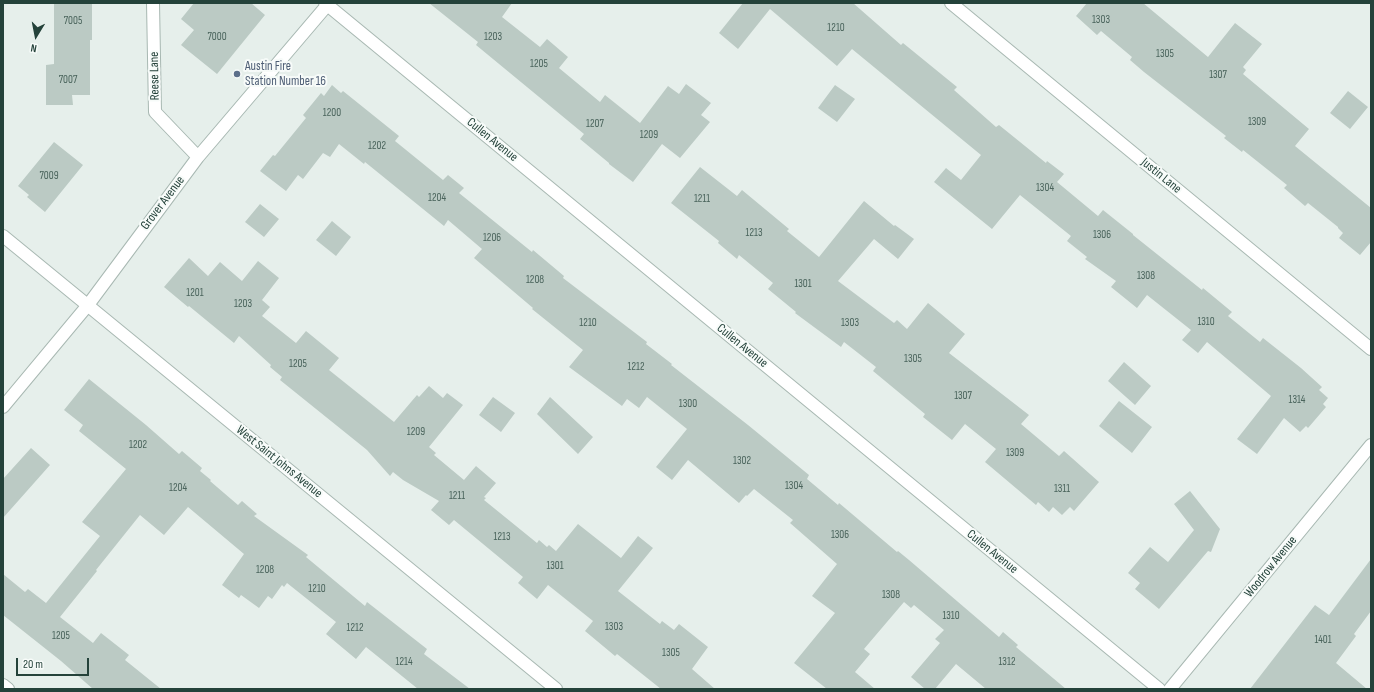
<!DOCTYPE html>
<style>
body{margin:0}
#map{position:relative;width:1374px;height:692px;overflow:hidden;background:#e6efeb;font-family:"Sofia Sans Condensed",sans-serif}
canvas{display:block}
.frame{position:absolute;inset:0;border:4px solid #24423a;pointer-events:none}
.north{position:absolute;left:16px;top:16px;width:40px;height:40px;-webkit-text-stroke:3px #f7fbf9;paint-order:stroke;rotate:190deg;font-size:11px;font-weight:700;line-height:16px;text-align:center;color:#24423a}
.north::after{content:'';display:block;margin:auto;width:14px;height:18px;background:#24423a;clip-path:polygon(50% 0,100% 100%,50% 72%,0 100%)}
.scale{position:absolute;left:16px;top:658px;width:73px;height:18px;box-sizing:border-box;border:2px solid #24423a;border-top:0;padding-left:5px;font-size:12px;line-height:14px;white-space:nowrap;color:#24423a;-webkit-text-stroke:3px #f7fbf9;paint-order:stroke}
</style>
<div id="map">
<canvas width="1374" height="692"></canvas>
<div class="frame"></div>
<div class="north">N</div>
<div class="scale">20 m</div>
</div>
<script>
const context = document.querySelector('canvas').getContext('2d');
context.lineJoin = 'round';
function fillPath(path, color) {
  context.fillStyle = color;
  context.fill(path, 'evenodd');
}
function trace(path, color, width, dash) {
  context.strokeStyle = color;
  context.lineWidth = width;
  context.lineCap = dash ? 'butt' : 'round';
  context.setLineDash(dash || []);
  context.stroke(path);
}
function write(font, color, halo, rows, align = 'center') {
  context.font = font + ' "Sofia Sans Condensed",sans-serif';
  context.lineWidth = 4;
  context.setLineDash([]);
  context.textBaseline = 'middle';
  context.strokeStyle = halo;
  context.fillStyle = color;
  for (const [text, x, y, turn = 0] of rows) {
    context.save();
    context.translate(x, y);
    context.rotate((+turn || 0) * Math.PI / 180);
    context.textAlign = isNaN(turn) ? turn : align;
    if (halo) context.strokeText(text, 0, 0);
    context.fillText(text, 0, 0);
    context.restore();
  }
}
fillPath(new Path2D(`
 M54,3H92V40H90V95H72L73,105H46V65L54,64Z
 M194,3H251L265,15L217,74L181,45L194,30L181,19Z
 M429,3H512L502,17L540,47L547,39L568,57L559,68L600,102L605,95L640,123L668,86L679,94L686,84L711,103L701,115L710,122L680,158L662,144L633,182L609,164V163L580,139L584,134L476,45L478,42Z
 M743,3H853L901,45L903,43L957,87L954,90L996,127L999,125L1046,163L1047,161L1064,174L1057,182L1098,216L1103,210L1133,234V235L1202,290L1203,288L1232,312L1228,316L1260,342L1263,338L1301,368L1322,387L1319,390L1328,398L1323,404L1326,407L1308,428L1306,426L1300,432L1284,418L1257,454L1237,439L1271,396L1207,342L1198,353L1182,340L1191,330L1147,295L1137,308L1111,287L1116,281L1085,259L1087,257L1067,241L1071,236L1020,195L992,229L934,182L946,168L961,180L981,155L852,49L837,66L770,9L738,49L719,33Z
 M1087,3H1143L1208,57L1235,23L1262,44L1243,67L1246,70L1243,74L1309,129L1295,146L1371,208V242L1360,255L1339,238L1343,233L1338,228V227L1308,203L1305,206L1284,188L1287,185L1243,150L1242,152L1224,138L1226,136L1144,72L1130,60L1132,57L1101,31L1097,35L1076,16Z
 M332,85L341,93L343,91L399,136L395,141L443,180L448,175L464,188L459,193L532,252L533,250L564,276L563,278L647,342L646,344L672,364L671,365L748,425L809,475L807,479L838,505L839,503L897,552L898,551L909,560L999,637L1003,632L1018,645L1016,647L1066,689H986L956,664L935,689H925L911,677L940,643L935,639L944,630L914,605L911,608L904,602L864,649L870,654L855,672L875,689H827L794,663L835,613L812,596L837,564L790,523L793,520L754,489L747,496L746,495L739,503L688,460L672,480L656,467L687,429L647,397L639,408L627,399L622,406L569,367L583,350L532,309L533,308L474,258L482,249L448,220L444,226L365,162L364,164L339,144L330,157L323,153L303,179L298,175L286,191L260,171L273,155L275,156L306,118L303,115L321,93L324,96Z
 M835,85L855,99L837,122L818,108Z
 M1348,91L1368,107L1350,129L1330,113Z
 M54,142L83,165L45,212L27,197L29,195L18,186Z
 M700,167L737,196L742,190L789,229L787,231L819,257L864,201L894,226L895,225L914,239L898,259L874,239L838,281L894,323L897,320L907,329L928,303L965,334L949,353L1029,415L1021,424L1059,456L1064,451L1099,482L1074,511L1070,507L1062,515L1053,507L1049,512L1038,502L1036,505L985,462L996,449L965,424L952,440L923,417L925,414L873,371L876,367L844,342L841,347L795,313L796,312L768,289L773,283L739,255L737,259L718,243L719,241L671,203Z
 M260,204L279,219L264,237L245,222Z
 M332,221L351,237L336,256L316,240Z
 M189,258L208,276L220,262L242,281L258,261L279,278L262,300L270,307L262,316L296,343L306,331L339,358L329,370L394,422L417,395L419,397L429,386L443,398L447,393L463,405L429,447L436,453L434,455L464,480L476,466L496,483L484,497L486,498L484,500L537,543L539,540L547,547L549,545L556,551L578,524L621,558L638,536L653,548L618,591L660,624L662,621L674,630L679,624L708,647L692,669L715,689H661L617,654L615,656L585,631L593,621L548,585L537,599L518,583L523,577L454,520L449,525L431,510L439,501L403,480L393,472L390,476L367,450L280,380L282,377L270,367L271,365L239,336L234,343L189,306L188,307L164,287Z
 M1124,362L1151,386L1135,405L1108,381Z
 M89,379L146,425L179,454L182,451L202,468L200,471L211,480L210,481L238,505L242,501L257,514L254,516L308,555L306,557L365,606L367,602L427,649L424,654L470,689H418L366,647L356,659L326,634L336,622L287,583L284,587L282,585L272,599L268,596L259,608L241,595L239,598L222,585L244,554L188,507L164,535L140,515L96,570L97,571L60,617L93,643L101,633L129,655L125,660L161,689H93L61,661L3,615V574L25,592L28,589L46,603L100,536L82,522L126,469L79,431L83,425L64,410Z
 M493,397L515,413L501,432L479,415Z
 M550,397L593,437L578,454L537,414Z
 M1119,401L1152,427L1132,453L1099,426Z
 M31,448L50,465L3,518V479Z
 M1190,491L1220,529L1211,552L1208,551L1159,609L1135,589L1140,583L1128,573L1150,547L1168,562L1194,530L1174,504Z
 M1371,559V611L1354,634L1356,636L1336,663L1367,689H1250L1315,605L1329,615Z`), '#bbcac4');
const minor = new Path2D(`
 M153,3L155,112L198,157
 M325,3L1159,689
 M951,3L1371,349
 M3,236L556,689
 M3,407L88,305L198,157L329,3
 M3,685L8,689
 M1170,689L1371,445`);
trace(minor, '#a8b8b2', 14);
trace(minor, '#fff', 12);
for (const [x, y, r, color] of [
 [237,74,4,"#5c6f8a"]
]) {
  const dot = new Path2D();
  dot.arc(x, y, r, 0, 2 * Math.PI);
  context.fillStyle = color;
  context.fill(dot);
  trace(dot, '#f7fbf9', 1.5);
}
write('11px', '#4a645c', null, [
 ["1303",1101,20],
 ["7005",73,21],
 ["1210",836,28],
 ["7000",217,37],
 ["1203",493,37],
 ["1305",1165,54],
 ["1205",539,64],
 ["1307",1218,75],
 ["7007",68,80],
 ["1200",332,113],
 ["1309",1257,122],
 ["1207",595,124],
 ["1209",649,135],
 ["1202",377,146],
 ["7009",49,176],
 ["1304",1045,188],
 ["1204",437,198],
 ["1211",702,199],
 ["1213",754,233],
 ["1306",1102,235],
 ["1206",492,238],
 ["1308",1146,276],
 ["1208",535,280],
 ["1301",803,284],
 ["1201",195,293],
 ["1203",243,304],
 ["1310",1206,322],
 ["1210",588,323],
 ["1303",850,323],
 ["1305",913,359],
 ["1205",298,364],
 ["1212",636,367],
 ["1307",963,396],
 ["1314",1297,400],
 ["1300",688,404],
 ["1209",416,432],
 ["1202",138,445],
 ["1309",1015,453],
 ["1302",742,461],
 ["1304",794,486],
 ["1204",178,488],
 ["1311",1062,489],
 ["1211",457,496],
 ["1306",840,535],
 ["1213",502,537],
 ["1301",555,566],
 ["1208",265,570],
 ["1210",317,589],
 ["1308",891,595],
 ["1310",951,616],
 ["1303",614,627],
 ["1212",355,628],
 ["1205",61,636],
 ["1401",1323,640],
 ["1305",671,653],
 ["1214",404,662],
 ["1312",1007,662]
]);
write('13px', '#4e5e75', '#f7fbf9', [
 ["Austin Fire",245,67],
 ["Station Number 16",245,82]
], 'left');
write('13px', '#24423a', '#f7fbf9', [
 ["Reese Lane",155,76,-91],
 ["Cullen Avenue",492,140,39],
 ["Justin Lane",1161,176,39],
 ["Grover Avenue",163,203,-53],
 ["Cullen Avenue",742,346,39],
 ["West Saint Johns Avenue",279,462,39],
 ["Cullen Avenue",992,552,39],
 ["Woodrow Avenue",1271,567,-51]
]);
</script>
